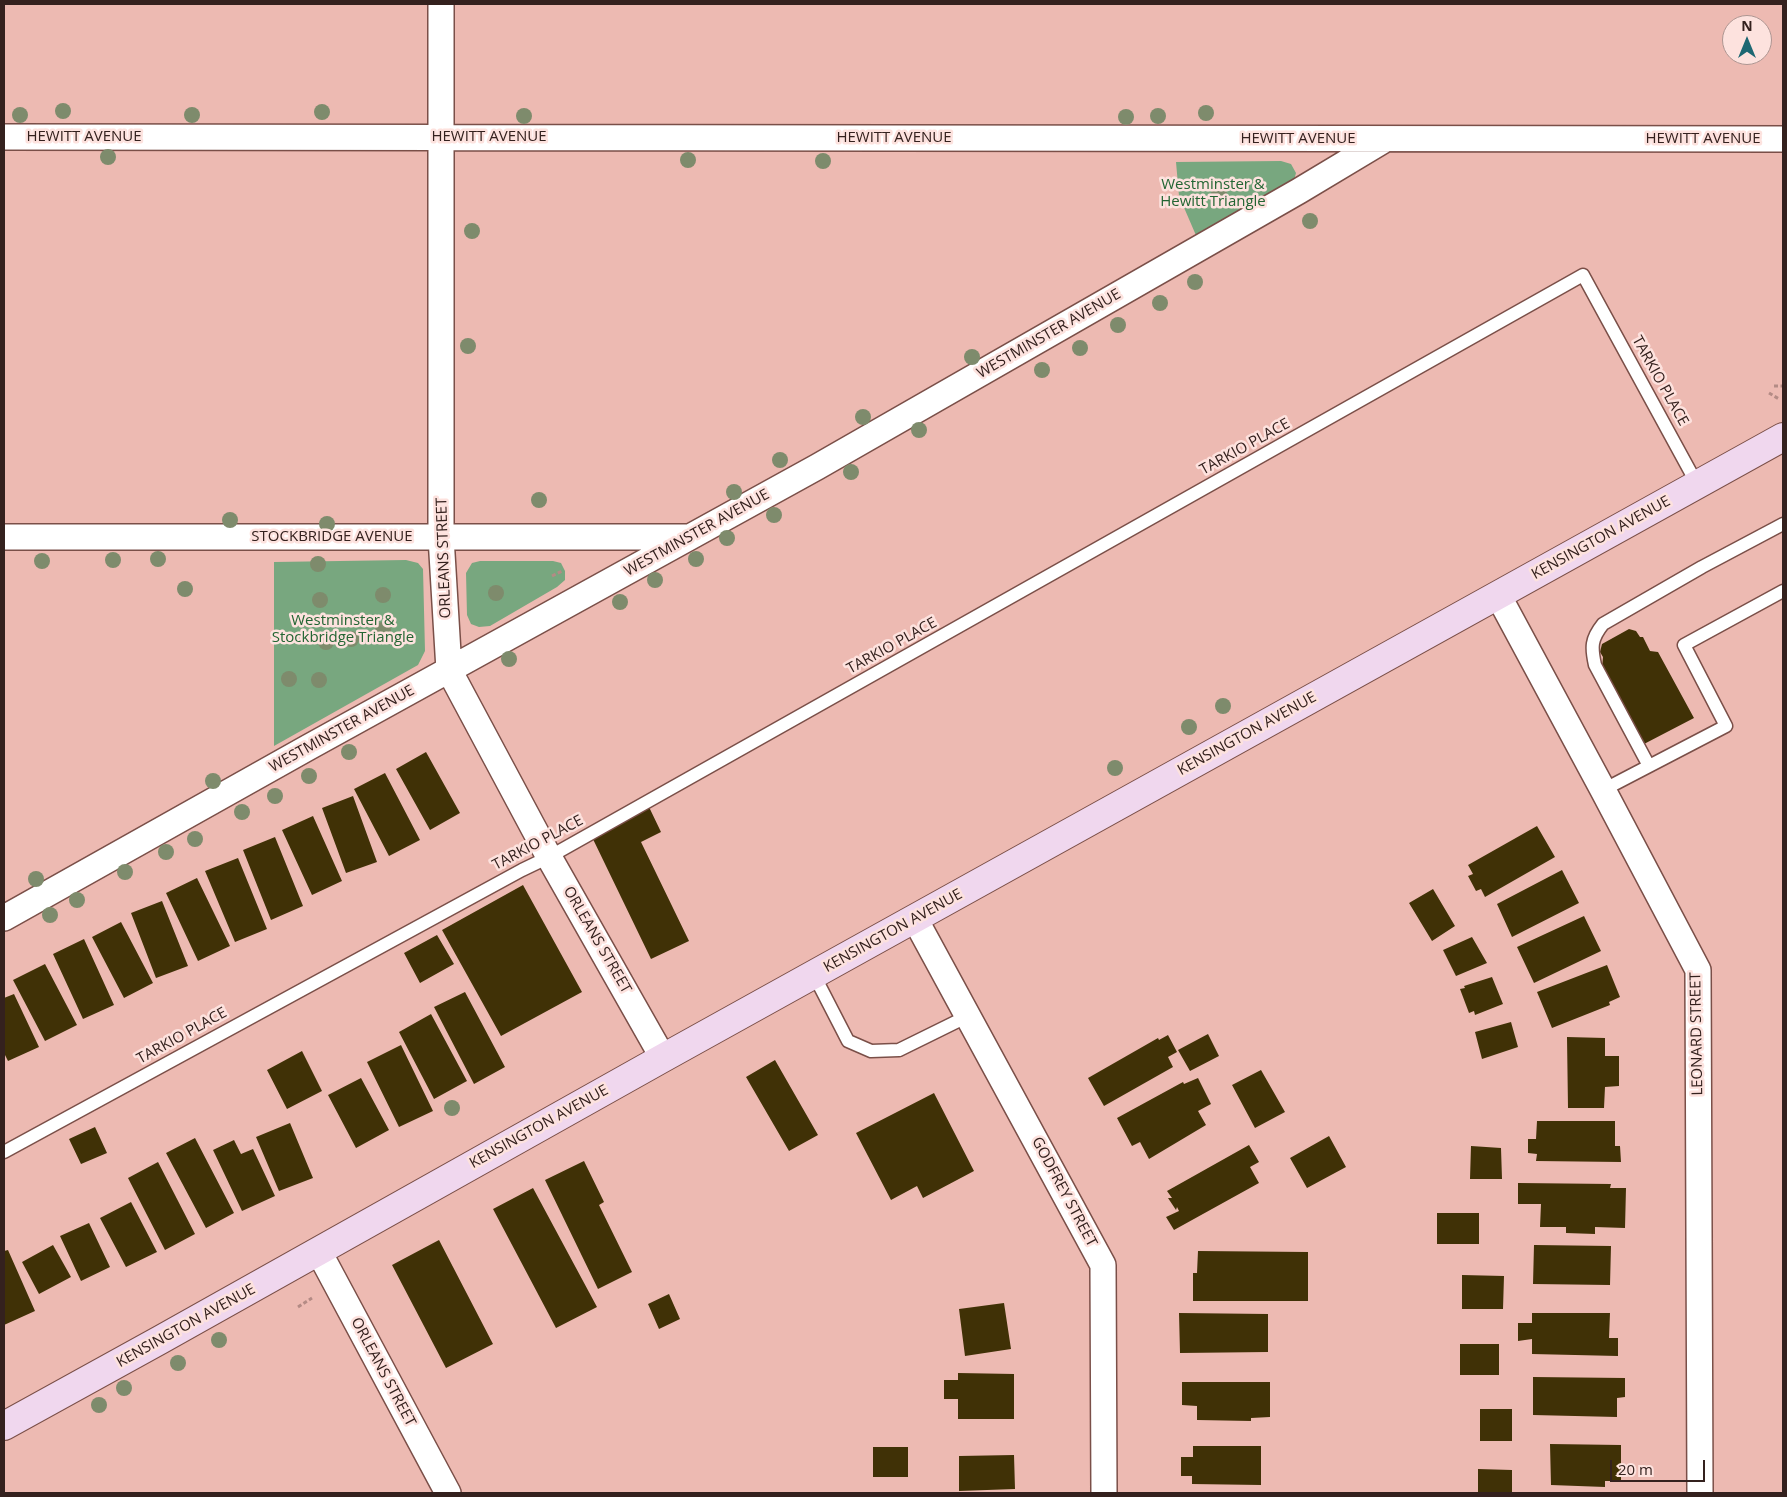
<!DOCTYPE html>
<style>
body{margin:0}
#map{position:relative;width:1787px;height:1497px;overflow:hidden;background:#edbab2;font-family:"Open Sans",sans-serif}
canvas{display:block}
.frame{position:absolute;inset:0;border:5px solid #34211e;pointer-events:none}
.north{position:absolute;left:1722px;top:15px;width:50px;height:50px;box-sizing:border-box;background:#fde2de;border:1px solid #ad9591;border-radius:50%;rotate:0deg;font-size:14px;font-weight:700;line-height:20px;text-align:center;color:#34211e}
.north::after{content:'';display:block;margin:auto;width:18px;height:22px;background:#1e6873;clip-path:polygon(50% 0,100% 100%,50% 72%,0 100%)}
.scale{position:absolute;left:1610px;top:1460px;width:95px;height:22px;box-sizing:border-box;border:2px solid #34211e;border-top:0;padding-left:6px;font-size:15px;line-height:18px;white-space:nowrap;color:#34211e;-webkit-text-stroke:4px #fde2de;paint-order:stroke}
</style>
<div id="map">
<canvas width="1787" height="1497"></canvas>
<div class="frame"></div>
<div class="north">N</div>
<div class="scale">20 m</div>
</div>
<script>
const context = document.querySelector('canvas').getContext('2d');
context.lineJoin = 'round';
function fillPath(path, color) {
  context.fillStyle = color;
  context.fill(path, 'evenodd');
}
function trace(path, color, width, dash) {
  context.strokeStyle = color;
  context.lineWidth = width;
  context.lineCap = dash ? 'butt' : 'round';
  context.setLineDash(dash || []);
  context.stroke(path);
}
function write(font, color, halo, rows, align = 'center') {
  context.font = font + ' "Open Sans",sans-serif';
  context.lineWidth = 5;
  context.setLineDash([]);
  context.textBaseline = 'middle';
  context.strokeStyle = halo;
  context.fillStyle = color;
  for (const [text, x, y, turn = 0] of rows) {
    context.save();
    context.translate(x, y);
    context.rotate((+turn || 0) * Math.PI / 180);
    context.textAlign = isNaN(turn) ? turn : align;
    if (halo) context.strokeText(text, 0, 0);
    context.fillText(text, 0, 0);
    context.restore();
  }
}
fillPath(new Path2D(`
 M1281,161L1291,164L1296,173L1294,180L1198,240L1179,196L1176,162Z
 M406,560L418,563L423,569L425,651L418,665L274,746V562Z
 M480,561H553L561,563L565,571V580L557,587L490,626L479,627L471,624L467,615L466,573L472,563Z`), '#78a77f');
fillPath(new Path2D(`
 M1629,629L1636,631L1640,637H1643L1650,651L1658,652L1694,718L1644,744L1602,668L1603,657L1600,652L1602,644Z
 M426,752L460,813L430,830L396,769Z
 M385,773L420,840L389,856L354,789Z
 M353,796L377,862L346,873L322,808Z
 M649,807L661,832L641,842L689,941L651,959L591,835Z
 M313,816L342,881L312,895L282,830Z
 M1537,826L1555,857L1485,897L1481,889L1476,891L1468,876L1473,874L1468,865Z
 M275,837L303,906L271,920L243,850Z
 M238,858L267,929L235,942L205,871Z
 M1562,870L1579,903L1512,937L1497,904Z
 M197,878L230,946L198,961L166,893Z
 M523,885L582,992L501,1036L442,930Z
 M1433,889L1455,926L1432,941L1409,903Z
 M162,901L188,966L156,978L131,913Z
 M1584,916L1601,951L1534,983L1517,947Z
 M121,922L153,983L124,998L92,937Z
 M437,935L454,964L420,983L404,953Z
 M1472,937L1487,963L1456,976L1443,950Z
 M84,939L114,1005L83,1019L53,954Z
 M45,964L77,1025L45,1041L13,980Z
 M1607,965L1620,997L1609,1002L1610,1005L1552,1028L1537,992Z
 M1492,977L1503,1004L1475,1015L1474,1011L1469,1013L1460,989L1465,988L1464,986Z
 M465,992L505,1067L474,1084L434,1007Z
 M14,994L39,1047L8,1061L4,1053V998Z
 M431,1014L467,1081L434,1099L399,1032Z
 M1511,1022L1518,1047L1482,1059L1475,1032Z
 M1208,1034L1219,1056L1190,1071L1178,1050Z
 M1168,1035L1177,1052L1168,1057L1173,1067L1104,1106L1088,1078L1158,1038L1159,1040Z
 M1567,1037L1605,1038V1056H1619V1086L1605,1087L1604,1108H1568Z
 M401,1045L433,1111L399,1127L367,1062Z
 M302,1051L322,1091L287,1109L267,1070Z
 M775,1060L818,1135L789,1151L746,1077Z
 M1261,1070L1285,1112L1255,1128L1232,1085Z
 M361,1078L389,1130L356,1148L328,1095Z
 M1198,1078L1211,1104L1198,1111L1206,1125L1149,1159L1140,1142L1132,1146L1117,1118L1183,1082L1184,1084Z
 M934,1093L974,1171L923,1198L917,1186L891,1200L856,1133Z
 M1537,1121H1615V1146H1620L1621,1162L1536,1161L1537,1154L1528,1153V1139H1536Z
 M290,1123L313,1178L279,1191L256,1137Z
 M95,1127L107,1153L81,1164L69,1139Z
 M1329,1136L1346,1167L1307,1188L1290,1158Z
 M195,1138L234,1213L206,1228L166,1153Z
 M234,1140L241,1154L253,1149L275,1196L242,1211L213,1150Z
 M1249,1145L1259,1162L1250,1167L1259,1183L1174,1230L1166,1217L1179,1211L1177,1207L1176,1210L1168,1198H1172L1167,1191Z
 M1471,1146L1501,1148L1502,1179H1470Z
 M584,1161L604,1202L599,1205L632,1272L598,1289L545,1180Z
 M158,1162L195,1234L165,1250L128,1178Z
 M1518,1183L1611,1184L1610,1188H1626L1625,1228L1595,1227V1234L1566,1233V1227H1540L1541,1204H1518Z
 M533,1188L597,1307L556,1328L493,1209Z
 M131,1202L157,1252L126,1267L100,1218Z
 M1437,1213H1479V1244H1437Z
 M89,1223L110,1267L81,1281L60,1236Z
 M439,1240L493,1344L446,1368L392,1265Z
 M53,1245L71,1277L39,1294L22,1262Z
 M1534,1245L1611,1246L1610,1285L1533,1284Z
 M8,1250L35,1311L4,1325V1251Z
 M1198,1251L1308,1252V1301H1193V1273H1197Z
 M1462,1275L1504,1276L1503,1309H1462Z
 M669,1294L680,1319L659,1329L648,1304Z
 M1004,1303L1011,1349L965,1356L959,1309Z
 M1179,1313L1268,1314V1352L1180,1353Z
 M1532,1313H1610L1609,1338H1618V1356L1532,1354V1339L1518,1341V1323H1532Z
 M1460,1344H1499V1375H1460Z
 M958,1373L1014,1374V1419H958V1399H944V1380H958Z
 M1533,1377L1625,1378V1397L1617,1398V1417L1533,1415Z
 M1182,1382H1270V1417L1251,1418V1421L1197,1420V1406L1182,1405Z
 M1480,1409H1512V1441H1480Z
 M1550,1444L1621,1445V1481H1605V1487L1551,1485Z
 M1193,1446H1261V1485L1192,1484V1476H1181V1457H1193Z
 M873,1447H908V1477H873Z
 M1014,1455L1015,1489L959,1491V1456Z
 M1478,1469L1512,1470V1493H1478Z`), '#403106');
const lane = new Path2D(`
 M1649,766L1595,665C1591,647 1591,639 1603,624L1702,567L1783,524
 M1603,790L1726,726L1684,645L1783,591
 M814,975L848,1041L871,1051L899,1050L968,1016
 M4,1152L522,870L549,857L1583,275L1697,484`);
const street = new Path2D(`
 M441,4V537L449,670L549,857L663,1058
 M4,137L1783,139
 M4,537H689
 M1498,595L1603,790L1698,970L1700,1493
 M4,918L309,747L817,467L1299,191L1384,140
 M915,919L1103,1265L1104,1493
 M319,1252L448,1493`);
const secondary = new Path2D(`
 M4,1426L160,1340L663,1058L1783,437`);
trace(lane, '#7a4f48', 15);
trace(street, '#7a4f48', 28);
trace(secondary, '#7a4f48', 30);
trace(new Path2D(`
 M1774,386H1783
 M1769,393L1779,399
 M552,576L562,571
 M298,1307L312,1298`), '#b48b85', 3, [4, 2.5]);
trace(lane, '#fff', 12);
trace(street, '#fff', 25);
trace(secondary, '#f0d7ee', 28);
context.fillStyle = '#7e8b6c';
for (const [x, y] of [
 [63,111],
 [322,112],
 [1206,113],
 [20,115],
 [192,115],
 [524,116],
 [1158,116],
 [1126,117],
 [108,157],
 [688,160],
 [823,161],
 [1219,194],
 [1310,221],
 [472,231],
 [1195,282],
 [1160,303],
 [1118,325],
 [468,346],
 [1080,348],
 [972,357],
 [1042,370],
 [863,417],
 [919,430],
 [780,460],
 [851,472],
 [734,492],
 [539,500],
 [774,515],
 [230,520],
 [327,524],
 [727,538],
 [158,559],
 [696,559],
 [113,560],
 [42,561],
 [318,564],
 [655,580],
 [185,589],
 [496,593],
 [383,595],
 [320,600],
 [620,602],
 [383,630],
 [351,639],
 [326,642],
 [509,659],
 [289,679],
 [319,680],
 [1223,706],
 [1189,727],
 [349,752],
 [1115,768],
 [309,776],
 [213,781],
 [275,796],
 [242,812],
 [195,839],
 [166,852],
 [125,872],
 [36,879],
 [77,900],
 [50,915],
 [452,1108],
 [219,1340],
 [178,1363],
 [124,1388],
 [99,1405]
]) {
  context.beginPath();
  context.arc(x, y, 8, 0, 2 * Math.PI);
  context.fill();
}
write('15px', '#34211e', '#fde2de', [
 ["HEWITT AVENUE",84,137],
 ["HEWITT AVENUE",489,137],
 ["HEWITT AVENUE",894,138],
 ["HEWITT AVENUE",1298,139],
 ["HEWITT AVENUE",1703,139],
 ["WESTMINSTER AVENUE",1049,334,-30],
 ["TARKIO PLACE",1660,381,61],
 ["TARKIO PLACE",1245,447,-29],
 ["WESTMINSTER AVENUE",697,533,-29],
 ["STOCKBRIDGE AVENUE",332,537],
 ["KENSINGTON AVENUE",1601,538,-29],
 ["ORLEANS STREET",444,558,-92],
 ["TARKIO PLACE",892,646,-29],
 ["WESTMINSTER AVENUE",342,729,-29],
 ["KENSINGTON AVENUE",1247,734,-29],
 ["TARKIO PLACE",538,843,-28],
 ["KENSINGTON AVENUE",893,931,-29],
 ["ORLEANS STREET",597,940,60],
 ["LEONARD STREET",1697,1034,-91],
 ["TARKIO PLACE",182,1036,-29],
 ["KENSINGTON AVENUE",539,1127,-29],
 ["GODFREY STREET",1064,1192,62],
 ["KENSINGTON AVENUE",186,1326,-29],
 ["ORLEANS STREET",383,1372,62]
]);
write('15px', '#236533', '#fde2de', [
 ["Westminster &",1213,185],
 ["Hewitt Triangle",1213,202],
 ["Westminster &",343,621],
 ["Stockbridge Triangle",343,638]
]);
</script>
